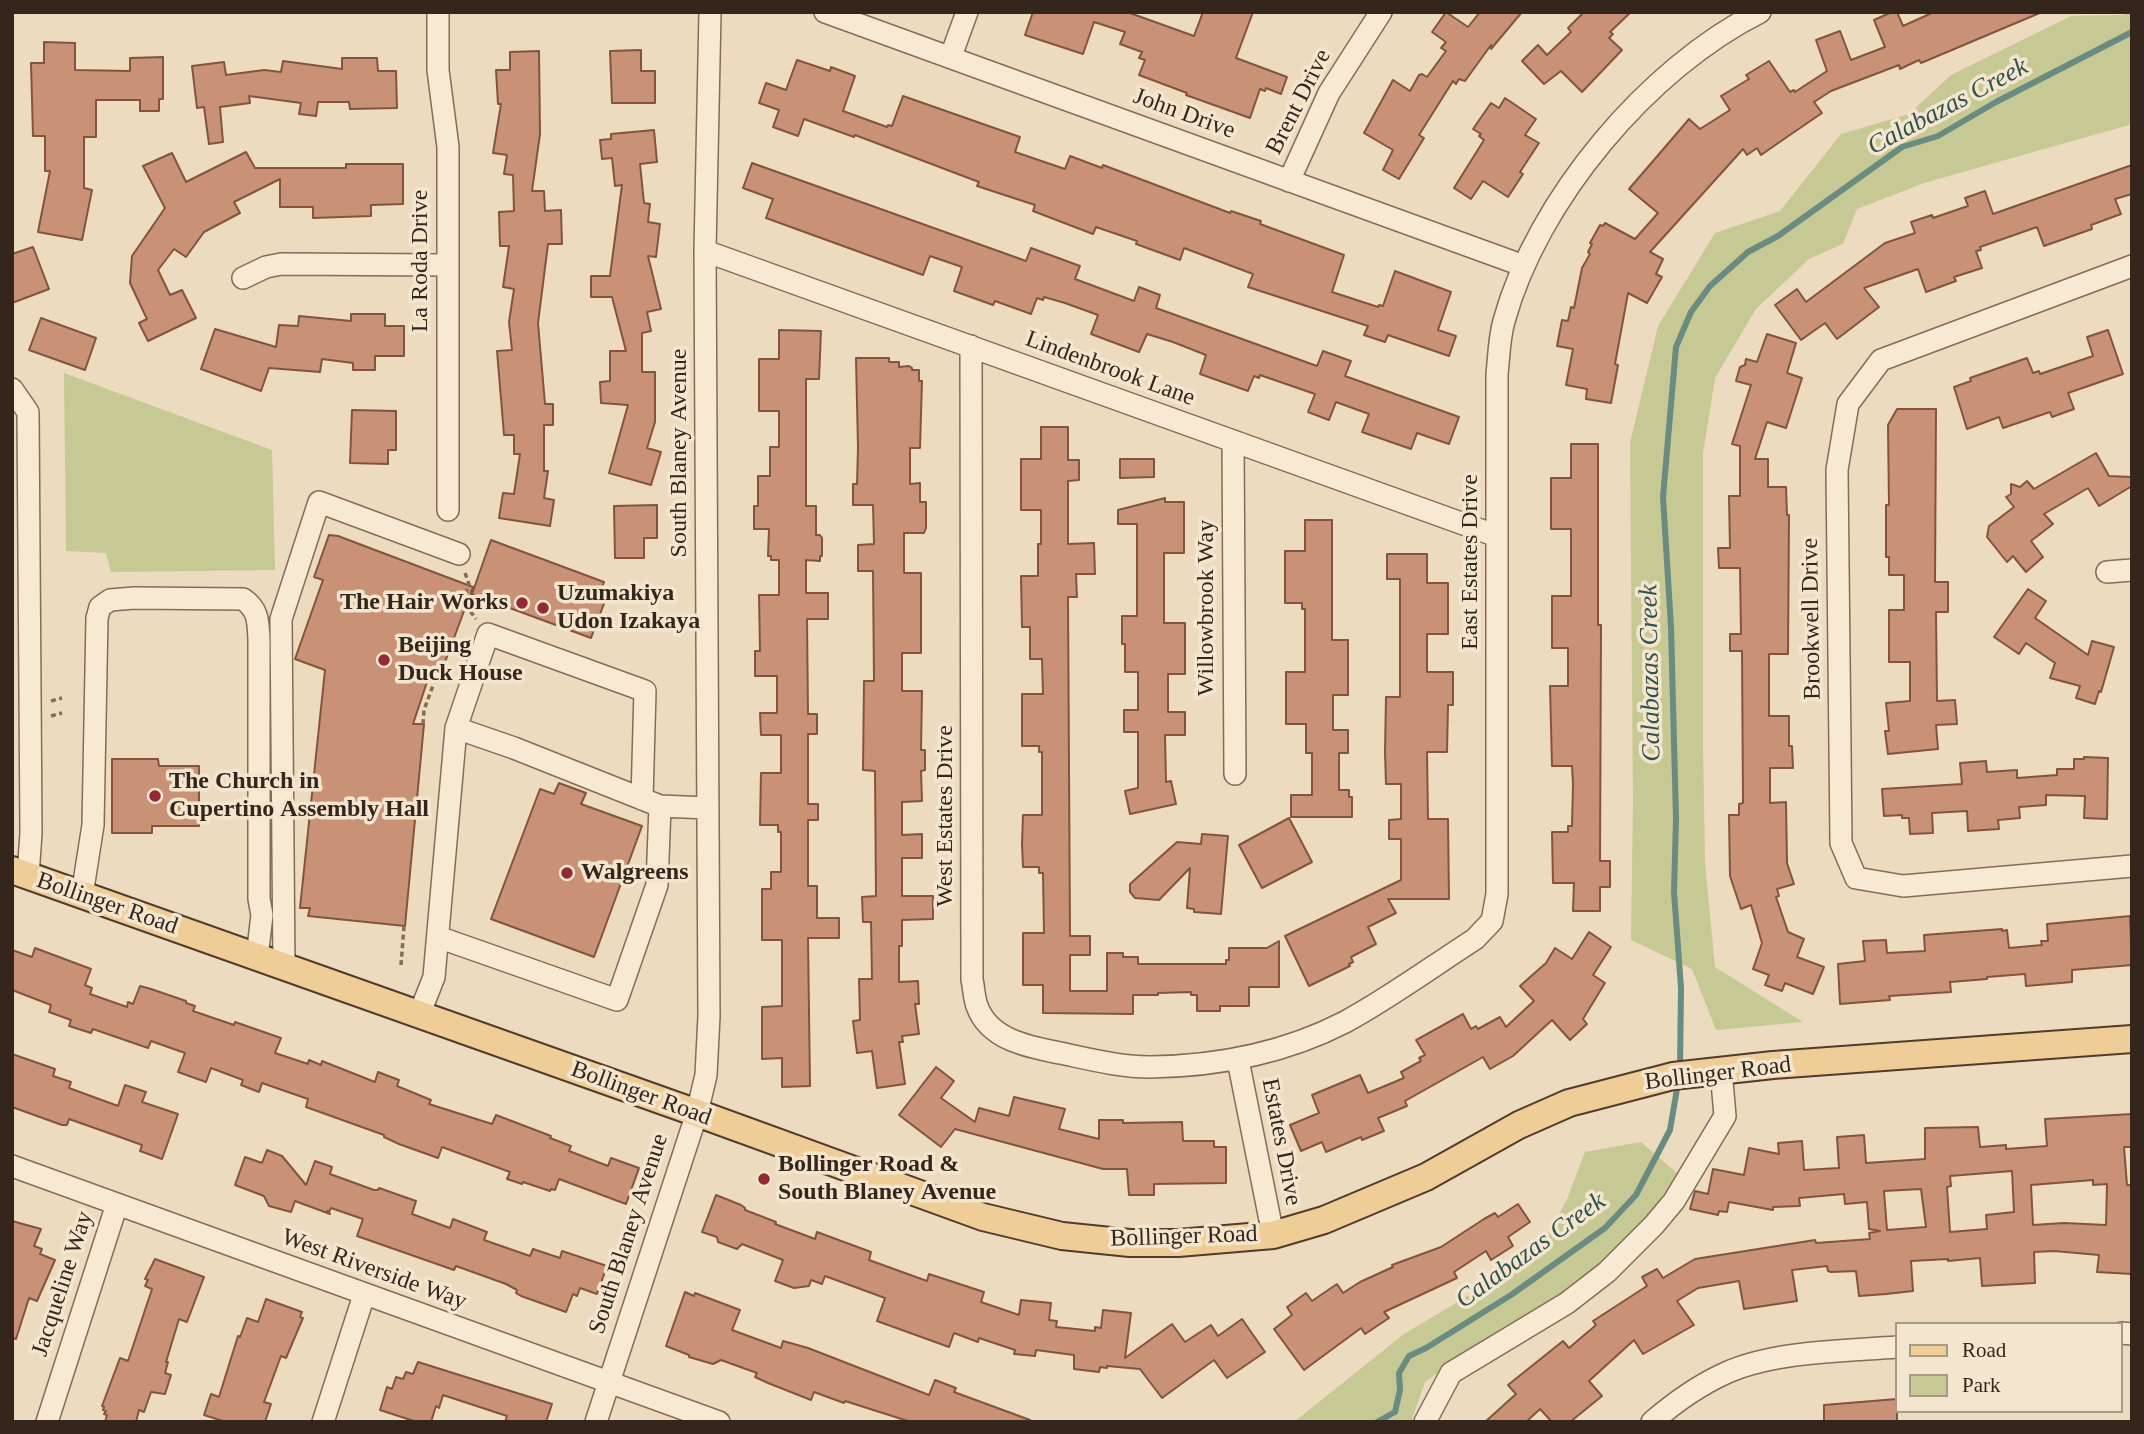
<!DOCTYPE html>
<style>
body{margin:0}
#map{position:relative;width:2144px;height:1434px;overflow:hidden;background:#ecdbbf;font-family:Georgia,serif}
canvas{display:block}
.frame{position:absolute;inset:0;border:14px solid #34261c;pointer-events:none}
.legend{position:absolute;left:1895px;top:1322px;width:228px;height:91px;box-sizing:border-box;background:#f4e6ce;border:2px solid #a79987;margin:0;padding:9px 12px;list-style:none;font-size:21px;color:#34261c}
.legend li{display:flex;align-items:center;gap:14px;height:35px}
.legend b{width:35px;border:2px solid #a79987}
</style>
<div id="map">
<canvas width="2144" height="1434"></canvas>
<div class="frame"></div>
<ul class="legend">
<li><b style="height:9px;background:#efcd97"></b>Road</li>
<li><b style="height:19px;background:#c7c994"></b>Park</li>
</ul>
</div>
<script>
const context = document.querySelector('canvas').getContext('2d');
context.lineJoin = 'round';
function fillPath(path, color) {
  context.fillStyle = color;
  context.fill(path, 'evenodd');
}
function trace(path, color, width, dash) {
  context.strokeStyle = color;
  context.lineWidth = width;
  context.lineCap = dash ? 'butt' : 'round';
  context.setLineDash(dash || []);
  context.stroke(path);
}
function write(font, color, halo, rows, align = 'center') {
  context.font = font + ' Georgia,serif';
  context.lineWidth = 7;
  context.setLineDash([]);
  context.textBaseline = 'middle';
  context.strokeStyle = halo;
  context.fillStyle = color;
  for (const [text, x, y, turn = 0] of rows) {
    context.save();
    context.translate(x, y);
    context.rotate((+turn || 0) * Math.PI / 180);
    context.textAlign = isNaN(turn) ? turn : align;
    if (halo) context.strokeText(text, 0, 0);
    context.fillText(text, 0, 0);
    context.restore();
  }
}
fillPath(new Path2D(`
 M2125,12H2132V122L2129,125L1924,183L1857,209L1843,244L1809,259L1756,309L1715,378L1703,454V745L1705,863L1715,967L1803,1022L1716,1030L1692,969L1631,940L1633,801L1630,443L1658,326L1715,233L1780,211L1841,134L1909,114L1951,75L2071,16L2124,15Z
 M64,373L272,450L275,570L111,572L106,553L66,551Z
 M1641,1142L1678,1174L1647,1218L1592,1270L1555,1299L1463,1354L1425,1382L1411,1422H1294L1404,1334L1481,1288L1548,1236L1567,1199L1585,1152Z`), '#c7c994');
trace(new Path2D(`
 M1680,1069L1681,988L1674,892L1676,818L1671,627L1663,497L1676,347L1691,312L1710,286L1748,252L1778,236L1902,147L1938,136L1996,102L2132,32
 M1377,1422L1395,1412L1400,1390L1399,1373L1409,1356L1426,1348L1511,1295L1605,1228L1636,1195L1670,1130L1678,1083`), '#6a8b80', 6);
const building = new Path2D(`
 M1033,12H1127L1194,36L1203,12H1253L1236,58L1287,77L1281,94L1266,88L1265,91L1260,89L1250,118L1186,95L1187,93L1139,75L1145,60L1139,58L1142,52L1120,44L1125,32L1094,22L1083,54L1025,35Z
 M1446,12L1468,27L1480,12H1522L1491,49V45L1465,81L1459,79L1456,84L1453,81L1419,135L1424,138L1399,179L1383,170L1393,150L1364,133L1393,80L1410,91L1419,75L1422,74L1427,77L1446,51L1441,48L1446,42L1432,32Z
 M1584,12H1631L1610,32L1613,34L1609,38L1622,50L1582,92L1561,71L1544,84L1522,61L1538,45L1547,55L1571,32L1568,28Z
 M1892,12H1897L1903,26L1934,12H2042L1921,63L1919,60L1900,69L1899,65L1831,91L1814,102L1822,113L1784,139L1761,155L1757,148L1747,155L1743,149L1650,252L1663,259L1656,274L1662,277L1647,303L1628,293L1615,364L1618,365L1611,403L1586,399L1587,389L1566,385L1573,349L1557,346L1562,320L1568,321L1571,307L1574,308L1582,268L1590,254L1588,252L1592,244L1590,243L1600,225L1603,226L1605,223L1635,239L1658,213L1629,189L1678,132L1689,119L1700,129L1730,110L1721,96L1749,79L1746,75L1769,61L1790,92L1794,90L1795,92L1827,71L1816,40L1840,31L1851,60L1885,47L1874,20Z
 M44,42L75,43V70L130,71V58L163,57V99H159V111H140V100H96V137H84V188L92,190L82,240L38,232L50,171H45V136H33L31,63H44Z
 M641,50V71H655V103H612L610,51Z
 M539,51L540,134L532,191H544L545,211L561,210L562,244H548L538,323L545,404H553V425H544V471H548L544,498L554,500L550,526L499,518L503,493L514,494L520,454H514V435H504L497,351L512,350L509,322L514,289L503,287L509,246H500L499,212L514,211L513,175L504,174L507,155L493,153L501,104H498L496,70H510V52Z
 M342,58H377L378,71H396L397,108L350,109L349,102H318L316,116L299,114L301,103L249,96L250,103L220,107L223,142L209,144L204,107L197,108L192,66L224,62L226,75L264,70L281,72L283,61L342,69Z
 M797,60L830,71L831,67L855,76L843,111L887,127L888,125L892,126L903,96L1020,137L1015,152L1065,169L1070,156L1102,168L1103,165L1230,213L1231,211L1261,221L1260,224L1344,255L1332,292L1378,307L1379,305L1383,306L1395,271L1451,292L1438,330L1456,336L1449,356L1388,335L1385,342L1364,335L1368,326L1248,287L1253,274L1184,248L1180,260L1136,244L1137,241L1096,227L1093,234L1033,211L1035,205L977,186L979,182L855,135L854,137L804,119L798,136L773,127L779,110L759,103L766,83L786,90Z
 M1505,98L1536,119L1525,135L1539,143L1520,172L1523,174L1508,197L1483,181L1471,199L1454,188L1484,140L1479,136L1481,134L1473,129L1491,103L1499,108Z
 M654,130L657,162L640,164L644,203L650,204L648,222L660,224L656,257L648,256L661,309L647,312L651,331L642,333V372H655V422L647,448L661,452L651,485L609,473L628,405L601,403L600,382L610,381V351H626L612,297H591V276H610L622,185L615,186L612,158L602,159L600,140L611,139V134Z
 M246,152L255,168H346V164H403V204L371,205V216L313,218V207H280V179L234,202L240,213L204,232L186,257L174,249L158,270L170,295L182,290L196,318L148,341L139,323L147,319L130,283L132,256L165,208L143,166L172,153L186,182Z
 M752,163L1026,261L1031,248L1080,266L1075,279L1134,301L1139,287L1160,295L1156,308L1317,366L1323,351L1351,361L1345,376L1459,417L1449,444L1417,433L1411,449L1362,432L1369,414L1336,402L1329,420L1308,412L1315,394L1260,375L1259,378L1254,376L1248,391L1200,374L1206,355L1173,342L1147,334L1139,352L1091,334L1098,315L1065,303L1044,297L1043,300L1037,298L1031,314L995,301L993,305L954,291L962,267L930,256L923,275L766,218L773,199L743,188Z
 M2132,165V194L2115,199L2121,214L2091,225L2092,229L2044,246L2037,227L1980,247L1981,250L1976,251L1982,268L1954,277L1956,281L1926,292L1918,269L1864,288L1879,307L1837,339L1825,323L1801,340L1775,305L1797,289L1806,302L1885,243L1915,233L1911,222L1932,215L1933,218L1968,206L1965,198L1985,191L1993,214Z
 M33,247L49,289L12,303V254Z
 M351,314H385V326H404V356H375V370H353V363L322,359L320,372L269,368L261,391L201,369L215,329L276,347L279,325L298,326L299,316L351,321Z
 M41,318L96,338L85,370L29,350Z
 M779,330L821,331L819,379H806V506H816V535H820L822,538V556H820V561L806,560V593H828V619H807L808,714H817V734H808V804H818V820H808V886H817V918H839V938H808L810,1086L782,1087V1058L762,1059V1007L782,1006V940H762V889H771V872H781V832H778V825H760L761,773H781V735H761L760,713H777V676H755V651H760L759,595H779V560H771V556H768L769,529H754V506H758V476H770V447H779V411H759V359H779Z
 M2108,330L2123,374L2068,393L2074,409L2052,417L2050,412L2003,428L1999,417L1967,429L1954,387L1971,381L1970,378L2027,358L2033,373L2039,371L2040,374L2093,356L2087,337Z
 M1767,334L1796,343L1787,373L1802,378L1786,428L1767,422L1755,459H1768V487H1786L1787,515H1789L1788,654H1769V716H1789V746H1792L1793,768H1770V803L1786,802L1787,863L1794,884L1777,889L1779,896L1776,897L1788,932L1804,939L1797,957L1824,967L1813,994L1785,983L1782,991L1765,985L1769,975L1753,969L1762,943L1751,905L1741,909L1730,876L1729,815H1739V804L1743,803L1742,651H1730V634H1741L1740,568H1719L1718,548H1730L1729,496H1740V446L1732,444L1751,385L1736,381L1740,367L1745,365L1746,359L1757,362Z
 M856,358H889V362H899V367L909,366L912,368V370H919V381H922L920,448H910V484L920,483V502H926V528L924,533H904V573H921V653H902V691H922L921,750H925V770L921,771L922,801L902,802V835L922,834V858H902V896H933V919L902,920V946H899V982L918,981L919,1004H915L919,1034L902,1036L903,1042H899L905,1084L877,1088L872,1051L857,1053L853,1021L860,1020L859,979H872L871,922H863L862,897L876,896L875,771L863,770L864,681H874L873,571H858V545L874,544L873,505H853V484H857L858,448Z
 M1897,409H1936L1935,582H1948V612H1936L1937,701L1955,700L1957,724L1936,725L1938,749L1888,754L1885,731H1889L1886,703L1910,701V662H1889V610H1904V575H1889V557H1886V505H1889L1888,425Z
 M352,410L396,411V450H388V464L350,463Z
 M1041,427H1068V460H1079V480L1068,481V544L1094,543L1095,574H1076L1077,597H1068L1070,936H1090V955H1070V991H1107V953H1123V957H1138V964H1226V960H1229V948H1267L1279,941V987H1249V1006H1220V1011H1197V995H1191V992L1158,993V995H1133V1014L1043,1013V985H1023V933H1044L1043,873H1039V867H1023L1022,844L1023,815H1042V752H1039V746H1022V694H1043L1042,659H1030V627H1022L1021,576H1038V544H1041V510H1021V459H1041Z
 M1571,444H1598V625H1601L1600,861H1610V887H1600V911H1573L1574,883H1553L1552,832H1568V826H1572L1573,784L1572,766H1552L1550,686H1568V648H1552V596H1571V529H1551V478H1571Z
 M2096,453L2109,476L2132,477V486L2099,506L2088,488L2044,514L2053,524L2031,541L2043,557L2026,572L2013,556L2007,562L1987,537L1989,526L2014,507L2006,497L2011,494V484L2020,487L2027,481L2034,489Z
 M1120,459H1154V477L1120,478Z
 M1165,498V502H1184V553H1164V623H1185V674H1168V712H1185V735H1165L1166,782L1171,781L1176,804L1130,814L1125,791L1138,788V732H1124V710H1138V672H1125V644H1122V616H1137V524H1118V510Z
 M657,505V538H644V558H615L614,506Z
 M1305,520H1332V640H1348V695H1333V730H1348V753H1339V790H1349V797H1352V817H1291V795H1312V753H1306V724H1286V672H1305V609H1302V603H1285V551H1305Z
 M329,535L338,536L473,587L442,670L432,667L413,724H424L405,926L308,916L310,908H300L325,670L295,659L323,580L314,577Z
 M491,540L604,582L601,590L608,593L591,638L472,594Z
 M1387,554H1427V583H1448V634H1427V672H1453V705H1448L1447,752H1427L1428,819H1448L1449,899H1388L1396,913L1368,927L1376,944L1351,957L1353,962L1349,964L1350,966L1309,986L1285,936L1401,880V839H1389V820L1401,819V784H1386L1385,752L1386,697H1400V579H1387Z
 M2028,589L2046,601L2035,618L2088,655L2092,641L2114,647L2101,692L2099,691L2095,704L2076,698L2080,686L2050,678L2055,663L2026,643L2019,654L1994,637Z
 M2084,757L2108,758L2107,819L2084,818L2085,796L2046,795V805L2019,807L2020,818L1998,820L1999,829L1968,831L1967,811L1932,813L1933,833L1910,834L1909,818H1902V815L1884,816L1882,789L1962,784L1960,763L1986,761L1987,772L2017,770V778L2057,775V769H2074V759H2084Z
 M112,759H158L159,766H199V826H152V833H112Z
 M559,783L586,793L581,804L642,826L594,957L491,919L540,789L554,794Z
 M1289,818L1312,862L1262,888L1239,845Z
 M1202,834L1228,836L1221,914L1194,912V909L1187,908L1190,868L1159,900L1135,898L1130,892V884L1177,842L1201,844Z
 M2130,916L2132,965L2072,970V982L2026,986L2025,974L1987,977V979L1950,982L1951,992L1889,996L1890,1000L1840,1004L1838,964L1865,961L1863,941L1886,940L1887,953L1925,951L1924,935L2002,929V931L2007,930L2009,948L2042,945L2041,941H2048L2047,924Z
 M1589,932L1611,947L1593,975L1605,983L1583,1019L1587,1024L1570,1040L1552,1020L1513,1056L1490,1069L1483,1057L1405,1101L1407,1106L1378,1118L1384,1131L1362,1140L1361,1137L1326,1152L1322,1142L1301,1151L1290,1125L1319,1113L1312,1095L1360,1075L1368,1093L1404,1078L1401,1072L1421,1061L1419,1058L1425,1055L1416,1040L1463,1014L1471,1029L1476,1026L1478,1029L1500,1017L1506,1027L1534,1001L1520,986L1546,963L1555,948L1572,959Z
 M35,948L91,969L85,985L92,988L90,994L127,1007L128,1002L133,1004L140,986L151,989L186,1001V1003L195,1006L193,1011L234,1025L235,1022L281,1038L275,1053L308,1064L309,1060L321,1065L322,1061L375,1082L378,1072L399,1080L397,1086L431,1100L429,1104L492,1124L496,1115L551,1136L550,1138L571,1146L569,1151L608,1166L611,1158L639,1168L626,1204L559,1179L555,1190L551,1189L550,1191L523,1182L522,1184L507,1179L510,1172L442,1147L438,1158L399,1144L384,1137V1135L306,1107L308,1099L262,1083L259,1092L241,1085L243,1080L211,1068L206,1082L178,1072L185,1053L151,1041L148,1048L93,1029L91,1033L69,1026L71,1020L49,1012L51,1005L12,990V950L32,957Z
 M12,1054L55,1069L53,1076L71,1082L69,1088L118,1106L125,1085L146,1092L142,1102L178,1114L162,1159L140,1151L142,1145L103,1131L69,1119L67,1125H62L12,1107Z
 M936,1067L954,1081L941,1098L975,1122L979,1108L1009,1116L1014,1097L1065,1109L1059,1129L1099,1139V1120H1123V1123L1182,1122L1183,1141H1214V1147H1226V1183L1154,1184V1195H1129L1127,1169H1103L955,1129L941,1147L899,1115Z
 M2132,1114V1147H2124L2127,1185H2132V1274L2097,1272L2099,1255L2054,1251L2034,1252L2035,1283L1982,1286L1980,1258L1948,1261V1259L1911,1261L1913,1291L1886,1294L1859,1296L1856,1271L1831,1272L1828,1271L1827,1266L1792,1270L1797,1301L1744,1309L1739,1281L1698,1288L1677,1301L1694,1325L1643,1354L1634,1340L1589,1381L1602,1396L1570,1422H1552L1540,1409L1526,1422H1485L1516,1394L1508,1385L1563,1341L1569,1348L1596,1325L1593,1321L1647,1286L1642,1277L1657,1269L1663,1278L1695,1259L1815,1240L1816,1243L1870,1239L1869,1233L1880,1231L1869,1229L1867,1202L1845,1204L1844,1194L1799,1198L1800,1206L1773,1207V1210L1729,1202L1727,1212L1719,1211L1718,1215L1690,1209L1695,1191L1708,1194L1713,1169L1744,1175L1749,1148L1779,1154L1778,1143L1802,1141L1804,1170L1839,1168L1837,1137L1864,1135L1866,1163L1925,1159V1128L1978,1127L1980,1147L2006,1145V1149L2047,1146L2045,1119ZM2012,1171L2014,1212L1986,1215L1987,1229L1950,1232L1947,1187L1951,1186L1950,1176ZM2093,1180V1185L2107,1184L2106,1225L2064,1223L2033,1225L2031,1185ZM1921,1189L1926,1227L1887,1230L1884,1191Z
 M267,1150L282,1156L306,1185L315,1161L332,1167L330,1174L374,1190H378L379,1188L416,1201L412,1214L450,1228L453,1219L487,1232L484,1240L530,1256L533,1249L560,1258L562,1251L607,1266L597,1294L580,1288L577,1296L573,1294L566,1312L521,1296L516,1293L517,1290L506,1284L456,1266L454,1270L357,1236L363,1219L331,1208L329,1212L327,1211L330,1214L295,1201L291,1212L269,1206L264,1196L235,1185L245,1157L262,1163Z
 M716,1195L741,1205L745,1208V1210L776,1222L775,1224L815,1239L817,1232L871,1252L869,1260L927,1281L929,1274L984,1292L981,1302L1019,1315L1021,1300L1051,1303L1049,1320L1057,1321L1056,1327L1095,1331V1327L1101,1328L1103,1310L1131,1313L1125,1358L1172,1324L1185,1342L1211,1325L1218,1336L1242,1319L1265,1352L1227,1378L1214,1360L1162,1398L1140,1369L1107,1366V1368L1100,1367L1099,1372L1074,1369V1355L1036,1350L1035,1356L1014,1354L1015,1350L979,1338L978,1342L954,1333L949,1347L877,1321L885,1298L825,1276L822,1284L811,1280L809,1286L794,1288L775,1281L783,1260L742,1244L737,1249L718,1242L717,1237L702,1232Z
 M1518,1204L1530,1222L1508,1237L1513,1246L1491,1260L1486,1251L1454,1272L1457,1278L1384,1312L1389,1318L1365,1334L1361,1328L1304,1370L1274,1329L1292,1315L1287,1307L1306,1293L1312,1301L1337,1284L1343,1293L1360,1282L1393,1267L1392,1265L1441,1247L1484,1219L1495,1213L1498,1217Z
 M12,1221L41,1229L34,1246L42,1249L40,1254L55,1260L37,1301L29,1298L16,1339L12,1338Z
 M155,1259L204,1277L187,1322L179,1319L166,1362H168L165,1373L171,1375L165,1394L151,1392L144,1412L139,1410L136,1422H105L107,1415L104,1414L106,1411L103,1410L104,1407L102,1406L120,1358L128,1361L152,1289L145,1286L148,1280L145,1279Z
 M685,1292L694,1296L695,1293L740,1310L732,1330L781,1348L783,1341L808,1348L929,1395L935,1380L956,1388L954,1392L1030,1420V1422H911L845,1401L844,1403L814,1392L811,1400L768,1383L755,1377L757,1373L721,1360L713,1364L689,1357V1355L666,1346Z
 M266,1299L302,1312L300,1317L303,1318L286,1358L281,1356L264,1402L271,1404L265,1422H226L204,1415L211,1394L219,1397L238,1336L240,1337L247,1318L258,1322Z
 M418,1362L552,1404L546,1422H505L507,1416L443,1395L439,1408L436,1406L431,1422H417L380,1410L387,1387L392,1389L396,1377L403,1379L406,1372L413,1374Z
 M1897,1399V1422H1824V1405Z`);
fillPath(building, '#c99276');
trace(building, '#82543f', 2);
const minor = new Path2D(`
 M438,12V70L448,147V510
 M825,12L1524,266
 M951,56L967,12
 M1289,181L1329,93L1381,12
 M705,251L1497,536
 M2132,266L1881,360L1848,404L1837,470L1841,843L1856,878L1903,886L2132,866
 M243,278L266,267L281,264L446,265
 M971,346L972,980C974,988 974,998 977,1006C989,1040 1029,1047 1060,1053C1089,1059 1120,1067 1150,1067C1217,1066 1285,1053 1345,1022C1388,999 1433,966 1475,939L1492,921L1497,894V374C1499,357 1499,338 1504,321C1537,200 1648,68 1760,12
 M12,389L28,412L31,833L28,876
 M1233,441L1235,774
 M2107,572L2132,570
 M456,728L514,748L660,806L708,808
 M82,895L93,825L97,618L100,607L110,600L134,598L243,599C259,610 258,622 259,640V899L262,915L257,957
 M438,937L617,1000L657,885L660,806
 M284,967L281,619L319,502L459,554
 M419,1015L434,977L456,728L488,634L645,691L642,799
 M1238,1060L1273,1235
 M12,1166L719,1422
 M2121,1333L2132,1334
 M47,1422L117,1204
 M323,1422L364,1295
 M596,1422L697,1113L706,1075L709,1016L705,251L710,12
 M1425,1422L1451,1373L1567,1303L1607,1272L1654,1225L1674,1201L1725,1116L1721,1070
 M1652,1422C1675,1402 1701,1384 1728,1372C1776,1351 1845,1351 1897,1347`);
const major = new Path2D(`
 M12,870L697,1113L983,1217L1062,1236L1130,1243H1178L1273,1235L1324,1220L1426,1177L1519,1125L1569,1103L1673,1076L1773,1065L2132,1039`);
trace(minor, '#846c58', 24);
trace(major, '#513b2d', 30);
trace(new Path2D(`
 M465,573L469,584L463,601L476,619
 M51,701L62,698
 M51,716L62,713
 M423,724L424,710L439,669
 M401,965L404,926`), '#846c58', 3.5, [5, 3.5]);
trace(minor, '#f7e9d2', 21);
trace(major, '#efcd97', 26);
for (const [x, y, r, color] of [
 [522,603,7,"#912a33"],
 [543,608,7,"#912a33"],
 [384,660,7,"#912a33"],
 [155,796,7,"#912a33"],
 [567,873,7,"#912a33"],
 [764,1179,7,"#912a33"]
]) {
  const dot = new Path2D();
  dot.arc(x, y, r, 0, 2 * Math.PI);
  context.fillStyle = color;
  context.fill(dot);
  trace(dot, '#f4e6ce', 2.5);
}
write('24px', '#34261c', '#f4e6ce', [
 ["Brent Drive",1299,102,-63],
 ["John Drive",1184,114,20],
 ["La Roda Drive",421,261,-90],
 ["Lindenbrook Lane",1110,369,20],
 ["South Blaney Avenue",680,453,-90],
 ["East Estates Drive",1471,562,-90],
 ["Willowbrook Way",1207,608,-90],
 ["Brookwell Drive",1812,619,-91],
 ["West Estates Drive",946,816,-90],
 ["Bollinger Road",107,904,19],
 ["Bollinger Road",1718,1074,-7],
 ["Bollinger Road",641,1094,20],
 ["Estates Drive",1281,1142,79],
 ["South Blaney Avenue",629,1234,-72],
 ["Bollinger Road",1184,1237,-2],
 ["West Riverside Way",374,1270,20],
 ["Jacqueline Way",63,1284,-72]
]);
write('bold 24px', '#34261c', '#f4e6ce', [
 ["Uzumakiya",557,594],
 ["Udon Izakaya",557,622],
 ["The Hair Works",508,603,"right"],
 ["Beijing",398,646],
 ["Duck House",398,674],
 ["The Church in",169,782],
 ["Cupertino Assembly Hall",169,810],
 ["Walgreens",581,873],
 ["Bollinger Road &",778,1165],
 ["South Blaney Avenue",778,1193]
], 'left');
write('italic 26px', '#2c534e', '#f4e6ce', [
 ["Calabazas Creek",1948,107,-28],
 ["Calabazas Creek",1651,673,-91],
 ["Calabazas Creek",1531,1251,-36]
]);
</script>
